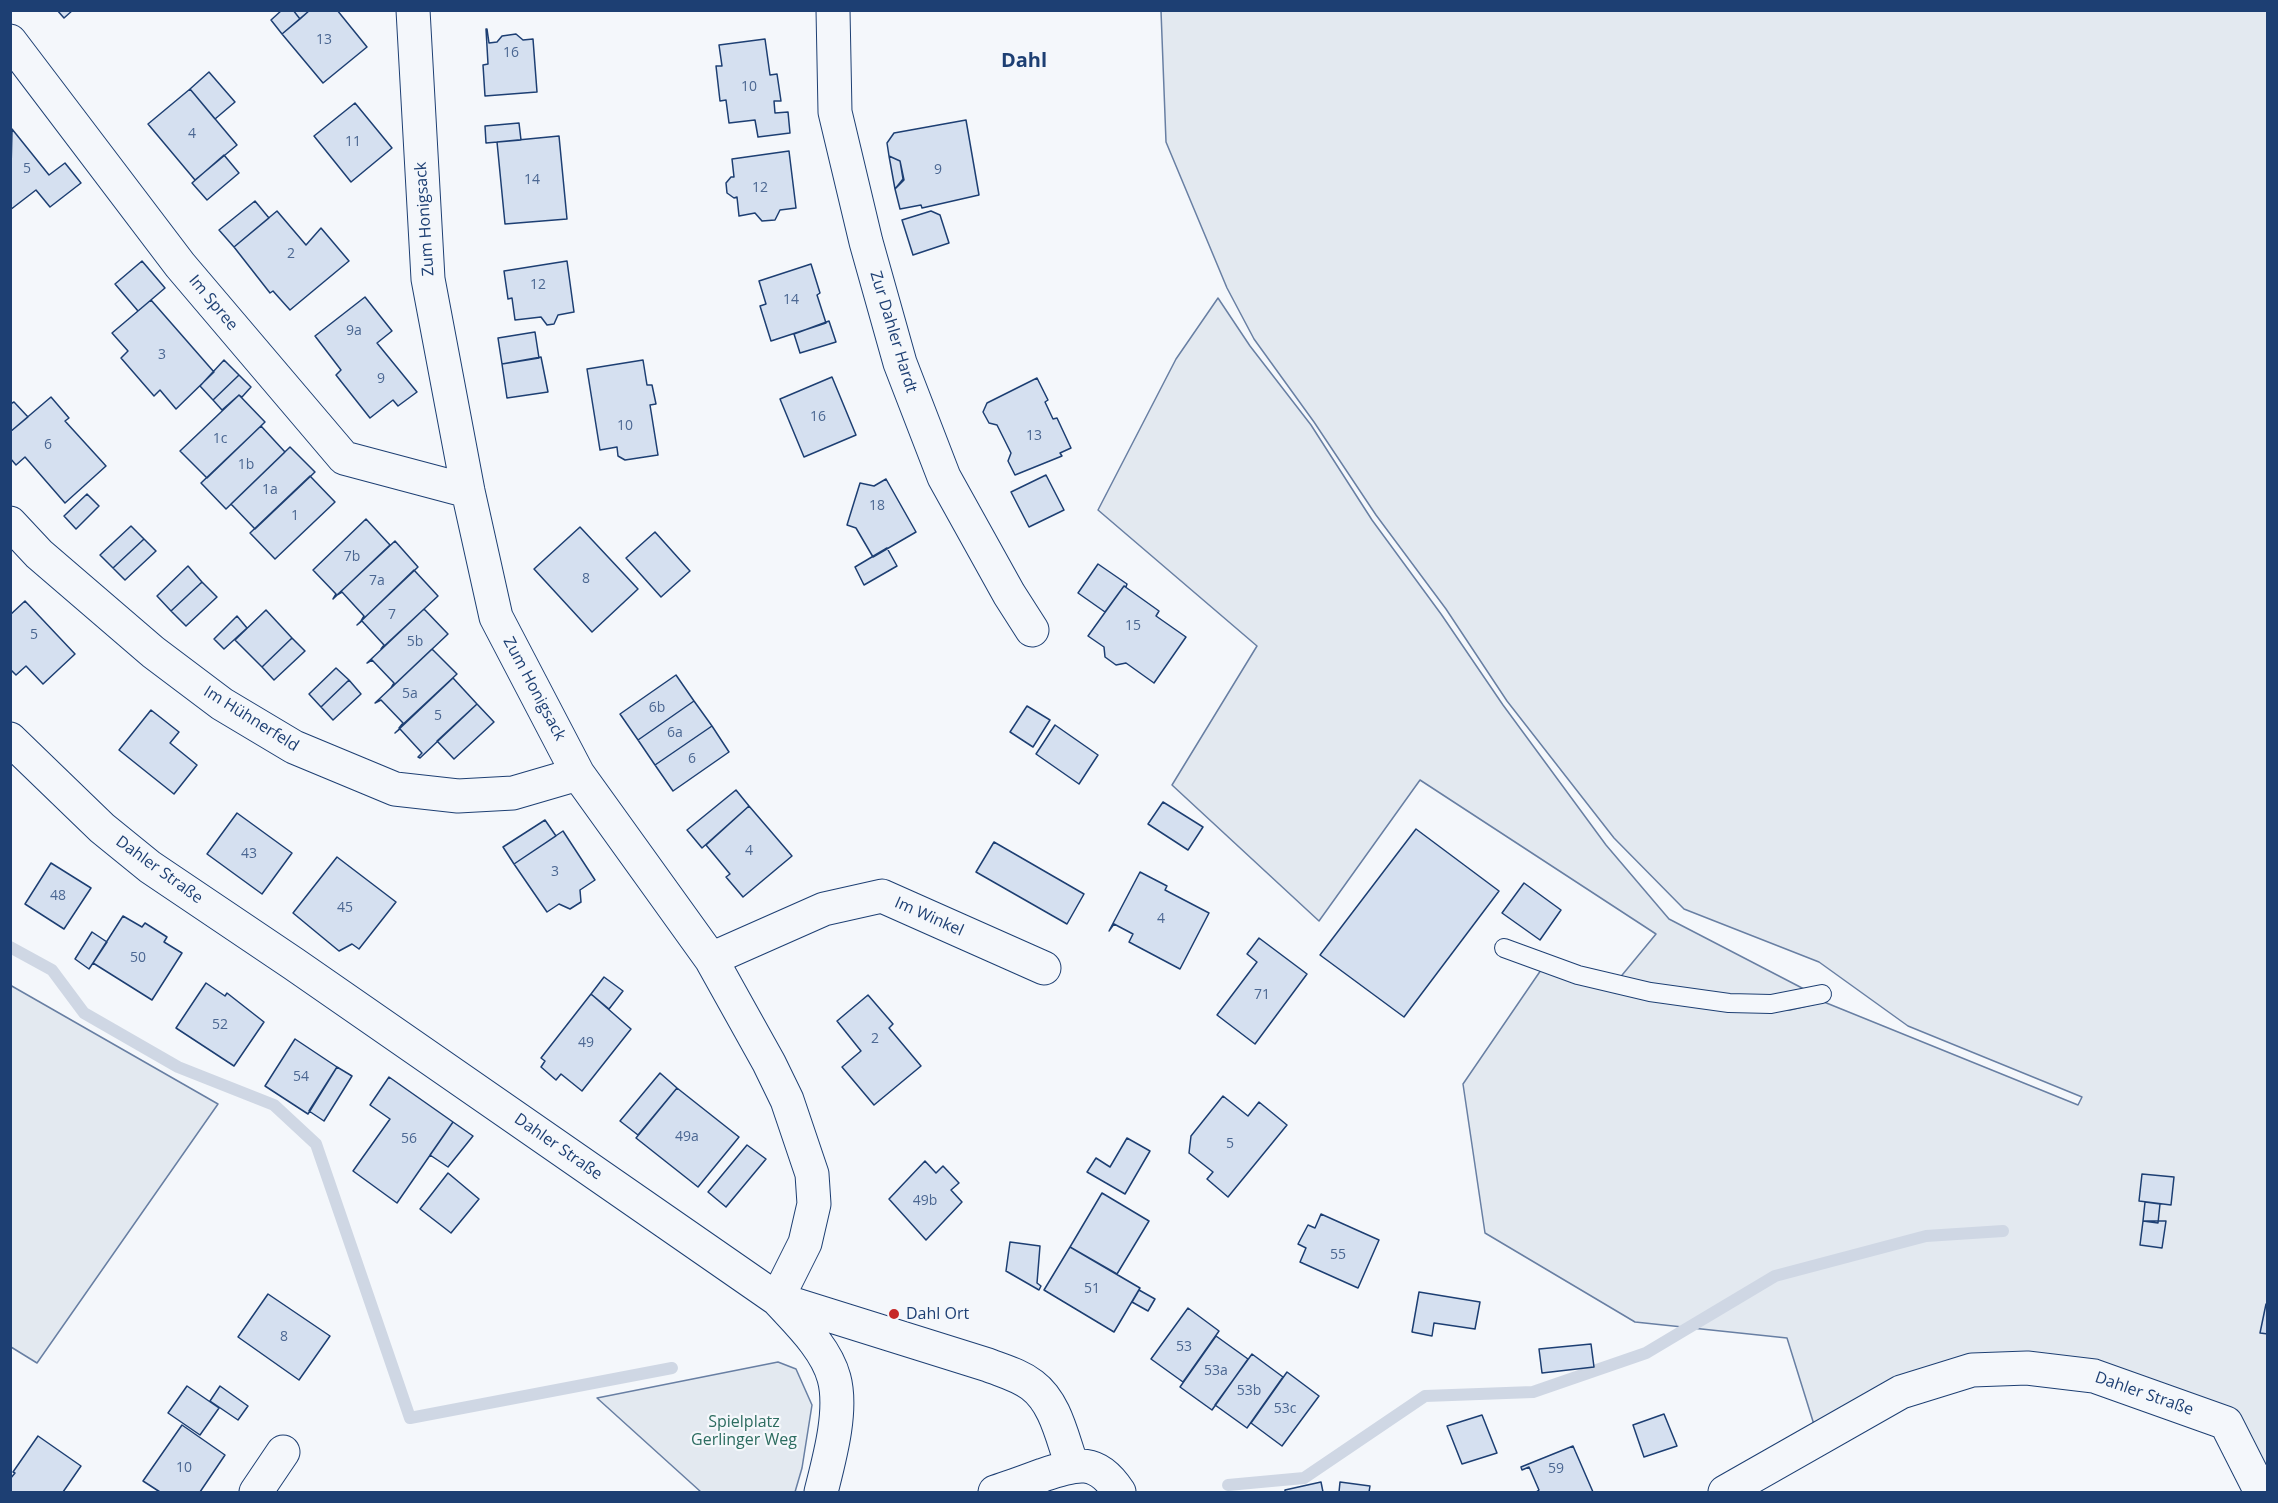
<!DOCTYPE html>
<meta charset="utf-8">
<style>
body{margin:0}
#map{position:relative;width:2278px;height:1503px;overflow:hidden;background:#f4f7fb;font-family:"Open Sans",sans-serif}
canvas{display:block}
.frame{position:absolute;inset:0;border:12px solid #1d3f73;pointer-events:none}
</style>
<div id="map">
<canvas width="2278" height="1503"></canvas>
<div class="frame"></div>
</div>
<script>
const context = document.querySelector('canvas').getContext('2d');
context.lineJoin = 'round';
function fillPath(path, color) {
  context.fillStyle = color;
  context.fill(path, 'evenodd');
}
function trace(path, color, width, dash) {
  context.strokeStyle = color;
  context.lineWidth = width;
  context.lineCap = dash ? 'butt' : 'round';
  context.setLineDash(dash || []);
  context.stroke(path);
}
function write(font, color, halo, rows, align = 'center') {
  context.font = font + ' "Open Sans",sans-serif';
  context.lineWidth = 4.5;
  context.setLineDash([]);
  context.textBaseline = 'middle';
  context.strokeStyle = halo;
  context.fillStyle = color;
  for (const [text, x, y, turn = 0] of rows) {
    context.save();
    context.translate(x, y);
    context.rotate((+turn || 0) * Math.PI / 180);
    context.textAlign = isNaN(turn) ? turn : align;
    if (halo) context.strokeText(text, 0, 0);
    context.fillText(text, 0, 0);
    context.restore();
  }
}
const green = new Path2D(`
 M1161,11H2267V1481L2233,1413L2024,1357L1816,1431L1787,1338L1635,1322L1485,1233L1463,1084L1541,970L1733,1010H1790L1824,1002L2078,1105L2082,1097L1908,1026L1819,962L1684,909L1614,838L1507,701L1446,609L1376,515L1314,422L1254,339L1227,288L1166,142Z
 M1218,298L1250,346L1311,425L1372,520L1441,614L1503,705L1606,845L1669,919L1804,989L1768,997L1727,998L1618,980L1656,934L1420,780L1319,921L1172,785L1257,646L1098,510L1176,359Z
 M10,985L218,1104L37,1363L11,1347Z
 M778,1362L796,1369L812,1405L802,1468L795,1492H701L597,1398Z`);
fillPath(green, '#e3e9f0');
trace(green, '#687fa3', 1.5);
trace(new Path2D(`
 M10,947L52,970L84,1013L178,1067L274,1105L316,1144L410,1418L672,1368
 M1228,1485L1304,1478L1425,1396L1533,1392L1646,1353L1775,1276L1926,1236L2003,1231`), '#cfd7e4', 12);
const building = new Path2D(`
 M57,10H73L64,18Z
 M282,10H293L300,19L282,34L271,20Z
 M293,10H310L300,19Z
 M310,10H337L367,47L323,83L282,34Z
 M486,29H487L489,43L497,42L502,36L516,34L523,40L533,39L537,92L485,96L483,65L488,64Z
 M765,39L770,75L777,74L781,101H774L775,113L788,112L790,133L758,137L755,120L729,123L726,100L720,101L716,66H722L719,45Z
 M209,72L235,102L215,119L190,89Z
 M190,89L237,145L195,180L148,124Z
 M355,103L392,148L351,182L314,136Z
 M966,120L979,195L922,208L921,205L900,209L895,189L903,179L900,161L889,156L887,143L894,133Z
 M519,123L521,140L486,143L485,126Z
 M12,129L49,175L65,163L81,183L50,207L36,190L10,210Z
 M559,136L567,219L505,224L497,142Z
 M789,151L796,208L780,210L775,220L762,221L755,213L739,216L737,197L734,198L727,193L726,183L731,177H734L732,159Z
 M224,155L239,173L207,200L192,183Z
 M889,156L900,161L904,180L895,189Z
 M255,201L269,218L234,247L219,230Z
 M277,211L306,245L321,228L349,261L290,310L273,291L270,293L234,247Z
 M931,211L940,215L949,243L913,255L902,220Z
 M142,261L165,288L138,311L115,284Z
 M567,261L574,312L558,315L554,324L547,325L541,317L515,320L512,298L508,299L504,271Z
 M811,264L820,293L817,295L826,323L771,341L760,306L766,304L759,281Z
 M365,297L392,331L377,343L417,392L398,406L393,400L370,418L336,375L341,370L315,336Z
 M151,300L214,372L176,409L160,390L154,396L121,358L128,351L112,333Z
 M829,321L836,342L800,353L794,334Z
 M535,332L539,358L502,364L498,338Z
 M541,357L548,392L507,398L502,364Z
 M224,360L239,375L213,400L200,386Z
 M643,360L647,385H652L656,404L650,405L658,455L625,460L618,456L617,447L600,450L587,369Z
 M239,375L251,387L242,397L239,395L222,410L213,400Z
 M832,377L856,435L804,457L780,399Z
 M1037,378L1048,400L1045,402L1053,419L1057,418L1071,448L1060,453L1062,456L1015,475L1008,461L1011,453L997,425L989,423L983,412L987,403Z
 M239,395L265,422L207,478L180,451Z
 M51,397L69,418L65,421L106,466L65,503L25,457L16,465L10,458V432Z
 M14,402L28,417L10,432V404Z
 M261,426L285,452L226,509L201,483Z
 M290,447L315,472L255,529L231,504Z
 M1046,475L1064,510L1029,527L1011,492Z
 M310,476L335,502L275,559L250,533Z
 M886,479L916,532L873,557L856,528L847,525L860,483L874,486Z
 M87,494L99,506L76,529L64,516Z
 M366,519L390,545L333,599L336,594L313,570Z
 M131,526L144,539L113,568L100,555Z
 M580,527L638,589L592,632L534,569Z
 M655,532L690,571L661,597L626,558Z
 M144,539L156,551L125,580L113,568Z
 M395,541L418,567L361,621L364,616L342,592L337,595Z
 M887,548L897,566L864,585L855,567Z
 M1098,564L1127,584L1126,587L1124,586L1105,612L1078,593Z
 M188,566L202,582L171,611L157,596Z
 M414,570L438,596L381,649L384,645L362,621L357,625Z
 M202,582L217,597L186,626L171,611Z
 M1124,586L1159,611L1156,616L1186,637L1154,683L1126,663L1116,665L1105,657L1104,647L1088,636Z
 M25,601L75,654L43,684L26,666L16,675L10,669V615Z
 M424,609L448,634L391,688L394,683L372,660L367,663Z
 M266,610L292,638L262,667L235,640Z
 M237,616L247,628L224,649L214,639Z
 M292,638L305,651L274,680L262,667Z
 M432,649L457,674L399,728L403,723L381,700L375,703Z
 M336,668L349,680L321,707L309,694Z
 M676,675L694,701L638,740L620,714Z
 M453,678L477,704L420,758L418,757L422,753L400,729L395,733Z
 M349,680L361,694L333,720L321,707Z
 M694,701L712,726L655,765L638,740Z
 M477,704L494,722L454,759L437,741Z
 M1027,706L1050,720L1033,747L1010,732Z
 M151,710L179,732L170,743L197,765L174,794L119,750Z
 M1055,725L1098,755L1079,784L1036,754Z
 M712,726L729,752L673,791L655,765Z
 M736,790L749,806L702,848L687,830Z
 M1163,802L1203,827L1188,850L1148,824Z
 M749,806L792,856L743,897L726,877L730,874L706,845Z
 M237,813L292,853L262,894L207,854Z
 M545,820L556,836L514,864L503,847Z
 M1416,829L1499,891L1404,1017L1320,955Z
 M563,831L595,880L580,890L581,902L570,909L559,904L547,912L514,864Z
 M994,842L1084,894L1067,924L976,872Z
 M337,857L396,902L359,949L352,944L339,951L293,913Z
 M51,863L91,888L64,929L25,904Z
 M1140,872L1167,886L1165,890L1209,913L1180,969L1129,942L1133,934L1114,924L1109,931Z
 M1524,883L1561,910L1540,940L1502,913Z
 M123,916L142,927L145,923L167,937L164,942L182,953L152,1000L93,963Z
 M92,932L107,942L89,969L75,959Z
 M1259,938L1307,974L1255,1044L1217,1015L1257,962L1247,954Z
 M604,977L623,991L609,1009L591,994Z
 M206,983L225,996L227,993L264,1022L234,1066L176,1028Z
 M591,994L631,1029L582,1091L561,1074L556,1080L541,1067L545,1061L541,1058Z
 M868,995L893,1024L889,1028L921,1066L874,1105L842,1067L861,1051L837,1021Z
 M295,1039L337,1067L308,1114L265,1086Z
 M337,1067L352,1076L324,1121L309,1111Z
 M660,1073L677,1088L638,1135L620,1121Z
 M389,1077L453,1122L397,1203L353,1171L390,1119L370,1105Z
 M677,1088L739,1137L698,1187L636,1138Z
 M1223,1096L1248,1116L1259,1102L1287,1125L1228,1197L1207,1179L1213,1172L1189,1153L1191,1136Z
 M453,1122L473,1136L448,1167L430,1155Z
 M1127,1138L1150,1151L1125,1194L1087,1172L1096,1158L1110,1167Z
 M747,1145L766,1159L726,1207L708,1192Z
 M925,1161L936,1173L943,1166L959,1183L951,1190L962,1202L926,1240L889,1199Z
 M448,1173L479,1199L451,1233L420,1209Z
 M2142,1174L2174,1177L2171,1205L2139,1201Z
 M1102,1193L1149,1221L1117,1274L1070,1247Z
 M2145,1202L2160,1204L2158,1223L2143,1221Z
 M1321,1214L1379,1240L1358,1288L1300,1262L1306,1248L1298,1244L1308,1225L1315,1228Z
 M2143,1221H2166L2162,1248L2140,1245Z
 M1010,1242L1040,1246L1037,1283L1041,1286L1039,1290L1006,1271Z
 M1070,1247L1140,1288L1114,1332L1044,1290Z
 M1139,1290L1155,1299L1148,1311L1132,1302Z
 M1419,1292L1480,1302L1475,1329L1434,1323L1432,1336L1412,1332Z
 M268,1294L330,1336L299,1380L238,1337Z
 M2266,1304H2268V1334L2260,1333Z
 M1188,1308L1219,1331L1183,1382L1151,1359Z
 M1216,1336L1248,1359L1212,1410L1180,1387Z
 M1591,1344L1594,1367L1542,1373L1539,1349Z
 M1252,1354L1283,1377L1247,1428L1215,1405Z
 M1287,1372L1319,1396L1282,1446L1251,1423Z
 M187,1386L219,1408L200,1435L168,1413Z
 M220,1386L248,1406L238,1420L210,1401Z
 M1664,1414L1677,1446L1644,1457L1633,1425Z
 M1482,1415L1497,1453L1462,1464L1447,1426Z
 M182,1425L225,1455L200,1492H160L143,1481Z
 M38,1436L81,1466L63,1492H10V1479L15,1473L13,1472Z
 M1573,1446L1593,1492H1536L1539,1490L1529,1467L1522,1470L1521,1467Z
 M1321,1482L1323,1492H1285V1490Z
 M1340,1482L1370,1486L1369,1492H1339Z`);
fillPath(building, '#d5e0f0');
trace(building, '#1d3f73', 1.5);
const lane = new Path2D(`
 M1504,948L1578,975L1650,992L1729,1003L1771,1004L1822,994`);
const street = new Path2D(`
 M413,10L428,279L468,491L496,617L578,774L711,959L769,1063L787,1100L812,1174L814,1204L805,1243L777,1299
 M833,10L835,112L866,242L900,363L944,477L1009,594L1032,630
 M10,41L180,265L344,458L468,491
 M10,523L39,554L153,652L222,704L294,747L395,789L458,796L513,793L578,774
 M10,739L102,828L150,867L294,964L777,1299L988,1365C1003,1371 1019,1375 1032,1385C1056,1403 1062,1438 1072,1465
 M711,959L824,909L882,896L1044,968
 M778,1300C798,1322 826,1348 834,1378C843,1411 829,1460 821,1492
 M256,1492L283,1452
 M995,1492C1011,1487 1027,1481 1043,1475C1078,1463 1097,1458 1119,1492
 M1725,1492L1901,1392L1972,1370L2027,1368L2094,1376L2226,1423L2261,1492`);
trace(lane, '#1d3f73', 20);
trace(street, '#1d3f73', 35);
trace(lane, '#f4f7fb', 18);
trace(street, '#f4f7fb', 33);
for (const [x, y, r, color] of [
 [894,1314,6,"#c62828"]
]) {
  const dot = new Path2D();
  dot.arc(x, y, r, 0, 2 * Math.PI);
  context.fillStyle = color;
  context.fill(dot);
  trace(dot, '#f4f7fb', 2);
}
write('14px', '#4b6792', null, [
 ["13",324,40],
 ["16",511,53],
 ["10",749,87],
 ["4",192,134],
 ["11",353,142],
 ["5",27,169],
 ["9",938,170],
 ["14",532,180],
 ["12",760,188],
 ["2",291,254],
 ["12",538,285],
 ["14",791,300],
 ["9a",354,331],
 ["3",162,355],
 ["9",381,379],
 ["16",818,417],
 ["10",625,426],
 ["13",1034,436],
 ["1c",220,439],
 ["6",48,445],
 ["1b",246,465],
 ["1a",270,490],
 ["18",877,506],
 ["1",295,516],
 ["7b",352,557],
 ["8",586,579],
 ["7a",377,581],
 ["7",392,615],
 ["15",1133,626],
 ["5",34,635],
 ["5b",415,642],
 ["5a",410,694],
 ["6b",657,708],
 ["5",438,716],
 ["6a",675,733],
 ["6",692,759],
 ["4",749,851],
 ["43",249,854],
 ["3",555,872],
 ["48",58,896],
 ["45",345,908],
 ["4",1161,919],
 ["50",138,958],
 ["71",1262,995],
 ["52",220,1025],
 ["2",875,1039],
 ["49",586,1043],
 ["54",301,1077],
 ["49a",687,1137],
 ["56",409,1139],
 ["5",1230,1144],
 ["49b",925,1201],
 ["55",1338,1255],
 ["51",1092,1289],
 ["8",284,1337],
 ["53",1184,1347],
 ["53a",1216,1371],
 ["53b",1249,1391],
 ["53c",1285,1409],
 ["10",184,1468],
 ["59",1556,1469]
]);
write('16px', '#1d3f73', '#f4f7fb', [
 ["Zum Honigsack",425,219,-94],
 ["Im Spree",213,303,50],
 ["Zur Dahler Hardt",893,332,73],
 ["Zum Honigsack",534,689,62],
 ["Im Hühnerfeld",251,719,32],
 ["Dahler Straße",159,870,36],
 ["Im Winkel",929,917,24],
 ["Dahler Straße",558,1147,35],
 ["Dahler Straße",2144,1394,19]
]);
write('16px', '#1d3f73', '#f4f7fb', [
 ["Dahl Ort",906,1314]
], 'left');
write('16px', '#2c6c60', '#f4f7fb', [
 ["Spielplatz",744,1422],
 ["Gerlinger Weg",744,1440]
]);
write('bold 20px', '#1d3f73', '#f4f7fb', [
 ["Dahl",1024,61]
]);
</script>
